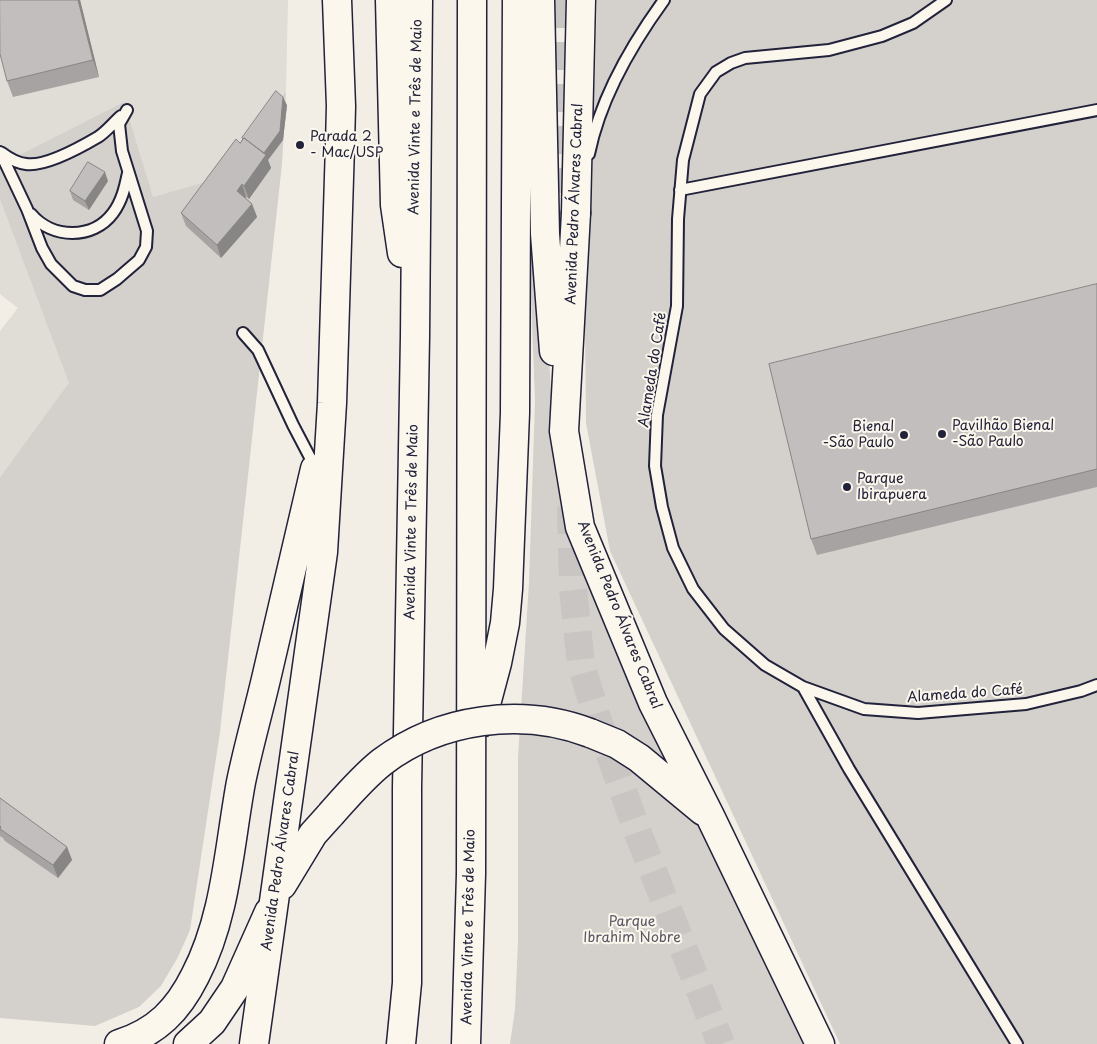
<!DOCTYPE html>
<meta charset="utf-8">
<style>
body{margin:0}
canvas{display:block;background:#f2eee5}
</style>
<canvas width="1097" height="1044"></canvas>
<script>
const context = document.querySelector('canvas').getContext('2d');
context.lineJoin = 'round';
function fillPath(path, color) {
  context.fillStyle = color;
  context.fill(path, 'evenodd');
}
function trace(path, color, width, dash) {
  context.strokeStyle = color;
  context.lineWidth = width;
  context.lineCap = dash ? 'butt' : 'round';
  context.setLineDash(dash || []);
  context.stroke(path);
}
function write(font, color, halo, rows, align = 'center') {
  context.font = font + ' "Playpen Sans",sans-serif';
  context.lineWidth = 4;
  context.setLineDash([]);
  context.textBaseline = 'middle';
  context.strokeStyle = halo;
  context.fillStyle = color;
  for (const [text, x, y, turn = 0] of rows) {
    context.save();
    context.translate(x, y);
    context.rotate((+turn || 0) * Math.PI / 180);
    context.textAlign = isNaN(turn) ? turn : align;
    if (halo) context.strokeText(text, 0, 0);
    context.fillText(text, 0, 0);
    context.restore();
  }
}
fillPath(new Path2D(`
 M0,0H288L286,91L0,477V331L18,308L0,294Z`), '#e0dcd6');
fillPath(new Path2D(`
 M597,0H1097V1044H840L610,551L586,423L584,220L595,70Z
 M286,91L282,164L220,732L190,930L178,957L161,986L139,1007L95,1026L0,1018V477L69,383L0,199V165L124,102L153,197L223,177Z
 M528,219L541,220L556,478L569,539L600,610L815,1044H510L515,1009L518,941V757L529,582L535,401Z`), '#d4d1cc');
trace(new Path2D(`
 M560,0L564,193
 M571,506L573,589L581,664L596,715L638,833L721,1044`), '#c8c5c3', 28, [28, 14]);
const lane = new Path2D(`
 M946,0L913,23L882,36L829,50L745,58L731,63L716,72L700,94L683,160L678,219L677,306L657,415L655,466L662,507L673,548L693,589L724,629L765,665L803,687L864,709L918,713L1026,704L1081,691L1097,685
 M0,152L27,209L42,248L51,264L73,286L85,290H100L117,279L139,260L146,247L147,231L122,151L119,124L127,110
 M2,153C10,159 17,163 26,164C46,167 81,147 98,137C106,132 113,123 121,116
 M589,154C600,100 632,44 664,0
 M680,190L1097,110
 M31,214C52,239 93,240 113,213C122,201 125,187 128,173
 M243,333L258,350L293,425L315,467
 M803,687L849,769L1017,1044`);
const secondary = new Path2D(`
 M188,1044L212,1022L235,988L269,912`);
const primary = new Path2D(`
 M540,0L545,234L554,351
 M576,213L564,431L580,527L653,703L710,816L820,1044
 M590,733L617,744L639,758L703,811
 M282,885L313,834L331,814
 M119,1044C157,1032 178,1010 195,976C226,917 229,847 241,782C248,748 258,713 266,679C282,609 298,539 315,469
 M254,1044L323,552L332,403L340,145L341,106L337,0`);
const highway = new Path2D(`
 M390,0L395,205L402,253
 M576,213L581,0
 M481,723L497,663L505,623L508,589L515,413L517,0
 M401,1044L407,983V788L415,336L418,0
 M466,1044L471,874L472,0`);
trace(lane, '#22223b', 14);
trace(secondary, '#22223b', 31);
trace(primary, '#22223b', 31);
trace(highway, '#22223b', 31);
trace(lane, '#fbf7ec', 10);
trace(secondary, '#fbf7ec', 28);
trace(primary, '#fbf7ec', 28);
trace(highway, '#fbf7ec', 28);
const primaryBridge = new Path2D(`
 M331,814C347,796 363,777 382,762C440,718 522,707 590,733`);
trace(primaryBridge, '#22223b', 31, []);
trace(primaryBridge, '#fbf7ec', 28);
fillPath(new Path2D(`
 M80,0L99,77L13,97L7,81Z
 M287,105L283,140L268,160L271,168L249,199L246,197L245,198L252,204L257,217L221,258L186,226L181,213L240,143L242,140V138Z
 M108,181L89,210L73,200L70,191Z
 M1097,284V487L817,555L811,539Z
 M0,798L67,847L72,860L58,878L5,841L3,838L0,836Z`), '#a7a3a3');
fillPath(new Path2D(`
 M78,0H80L99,77L93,60Z
 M283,97L287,105L283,140L268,160L271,168L249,199L244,186L263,153Z
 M105,172L108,181L89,210L85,201Z
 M242,184L246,197L241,204L237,191Z
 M252,204L257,217L221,258L217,245Z
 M67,847L72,860L58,878L53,865Z`), '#888585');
const building = new Path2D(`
 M0,0H78L93,60L7,81L0,54Z
 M276,91L283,97L280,131L264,153L244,138L243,139L242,138Z
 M244,138L266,155L244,186L242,184L237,191L252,204L217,245L181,213L236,139L240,143Z
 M88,162L105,172L85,201L70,191Z
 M1097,284V469L811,539L769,364Z
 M0,798L67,847L53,865L0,829L1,827L0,826Z`);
fillPath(building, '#c2bebe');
trace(building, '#888585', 1);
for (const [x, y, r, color] of [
 [300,145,5,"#22223b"],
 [942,434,5,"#22223b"],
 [904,435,5,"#22223b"],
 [847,487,5,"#22223b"]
]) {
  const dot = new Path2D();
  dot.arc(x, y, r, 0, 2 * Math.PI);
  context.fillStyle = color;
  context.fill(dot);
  trace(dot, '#fbf7ec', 2);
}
write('14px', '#22223b', '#fbf7ec', [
 ["Avenida Vinte e Três de Maio",416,117,-89],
 ["Avenida Pedro Álvares Cabral",575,204,-88],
 ["Alameda do Café",653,370,-81],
 ["Avenida Vinte e Três de Maio",412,522,-89],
 ["Avenida Pedro Álvares Cabral",619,615,68],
 ["Alameda do Café",965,694,-4],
 ["Avenida Pedro Álvares Cabral",281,851,-82],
 ["Avenida Vinte e Três de Maio",469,927,-89]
]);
write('14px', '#22223b', '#fbf7ec', [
 ["Parada 2",310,137],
 ["- Mac/USP",310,153],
 ["Pavilhão Bienal",952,426],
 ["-São Paulo",952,442],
 ["Bienal",894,427,"right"],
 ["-São Paulo",894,443,"right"],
 ["Parque",857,479],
 ["Ibirapuera",857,495]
], 'left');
write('14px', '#575766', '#fbf7ec', [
 ["Parque",632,922],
 ["Ibrahim Nobre",632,938]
]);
</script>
